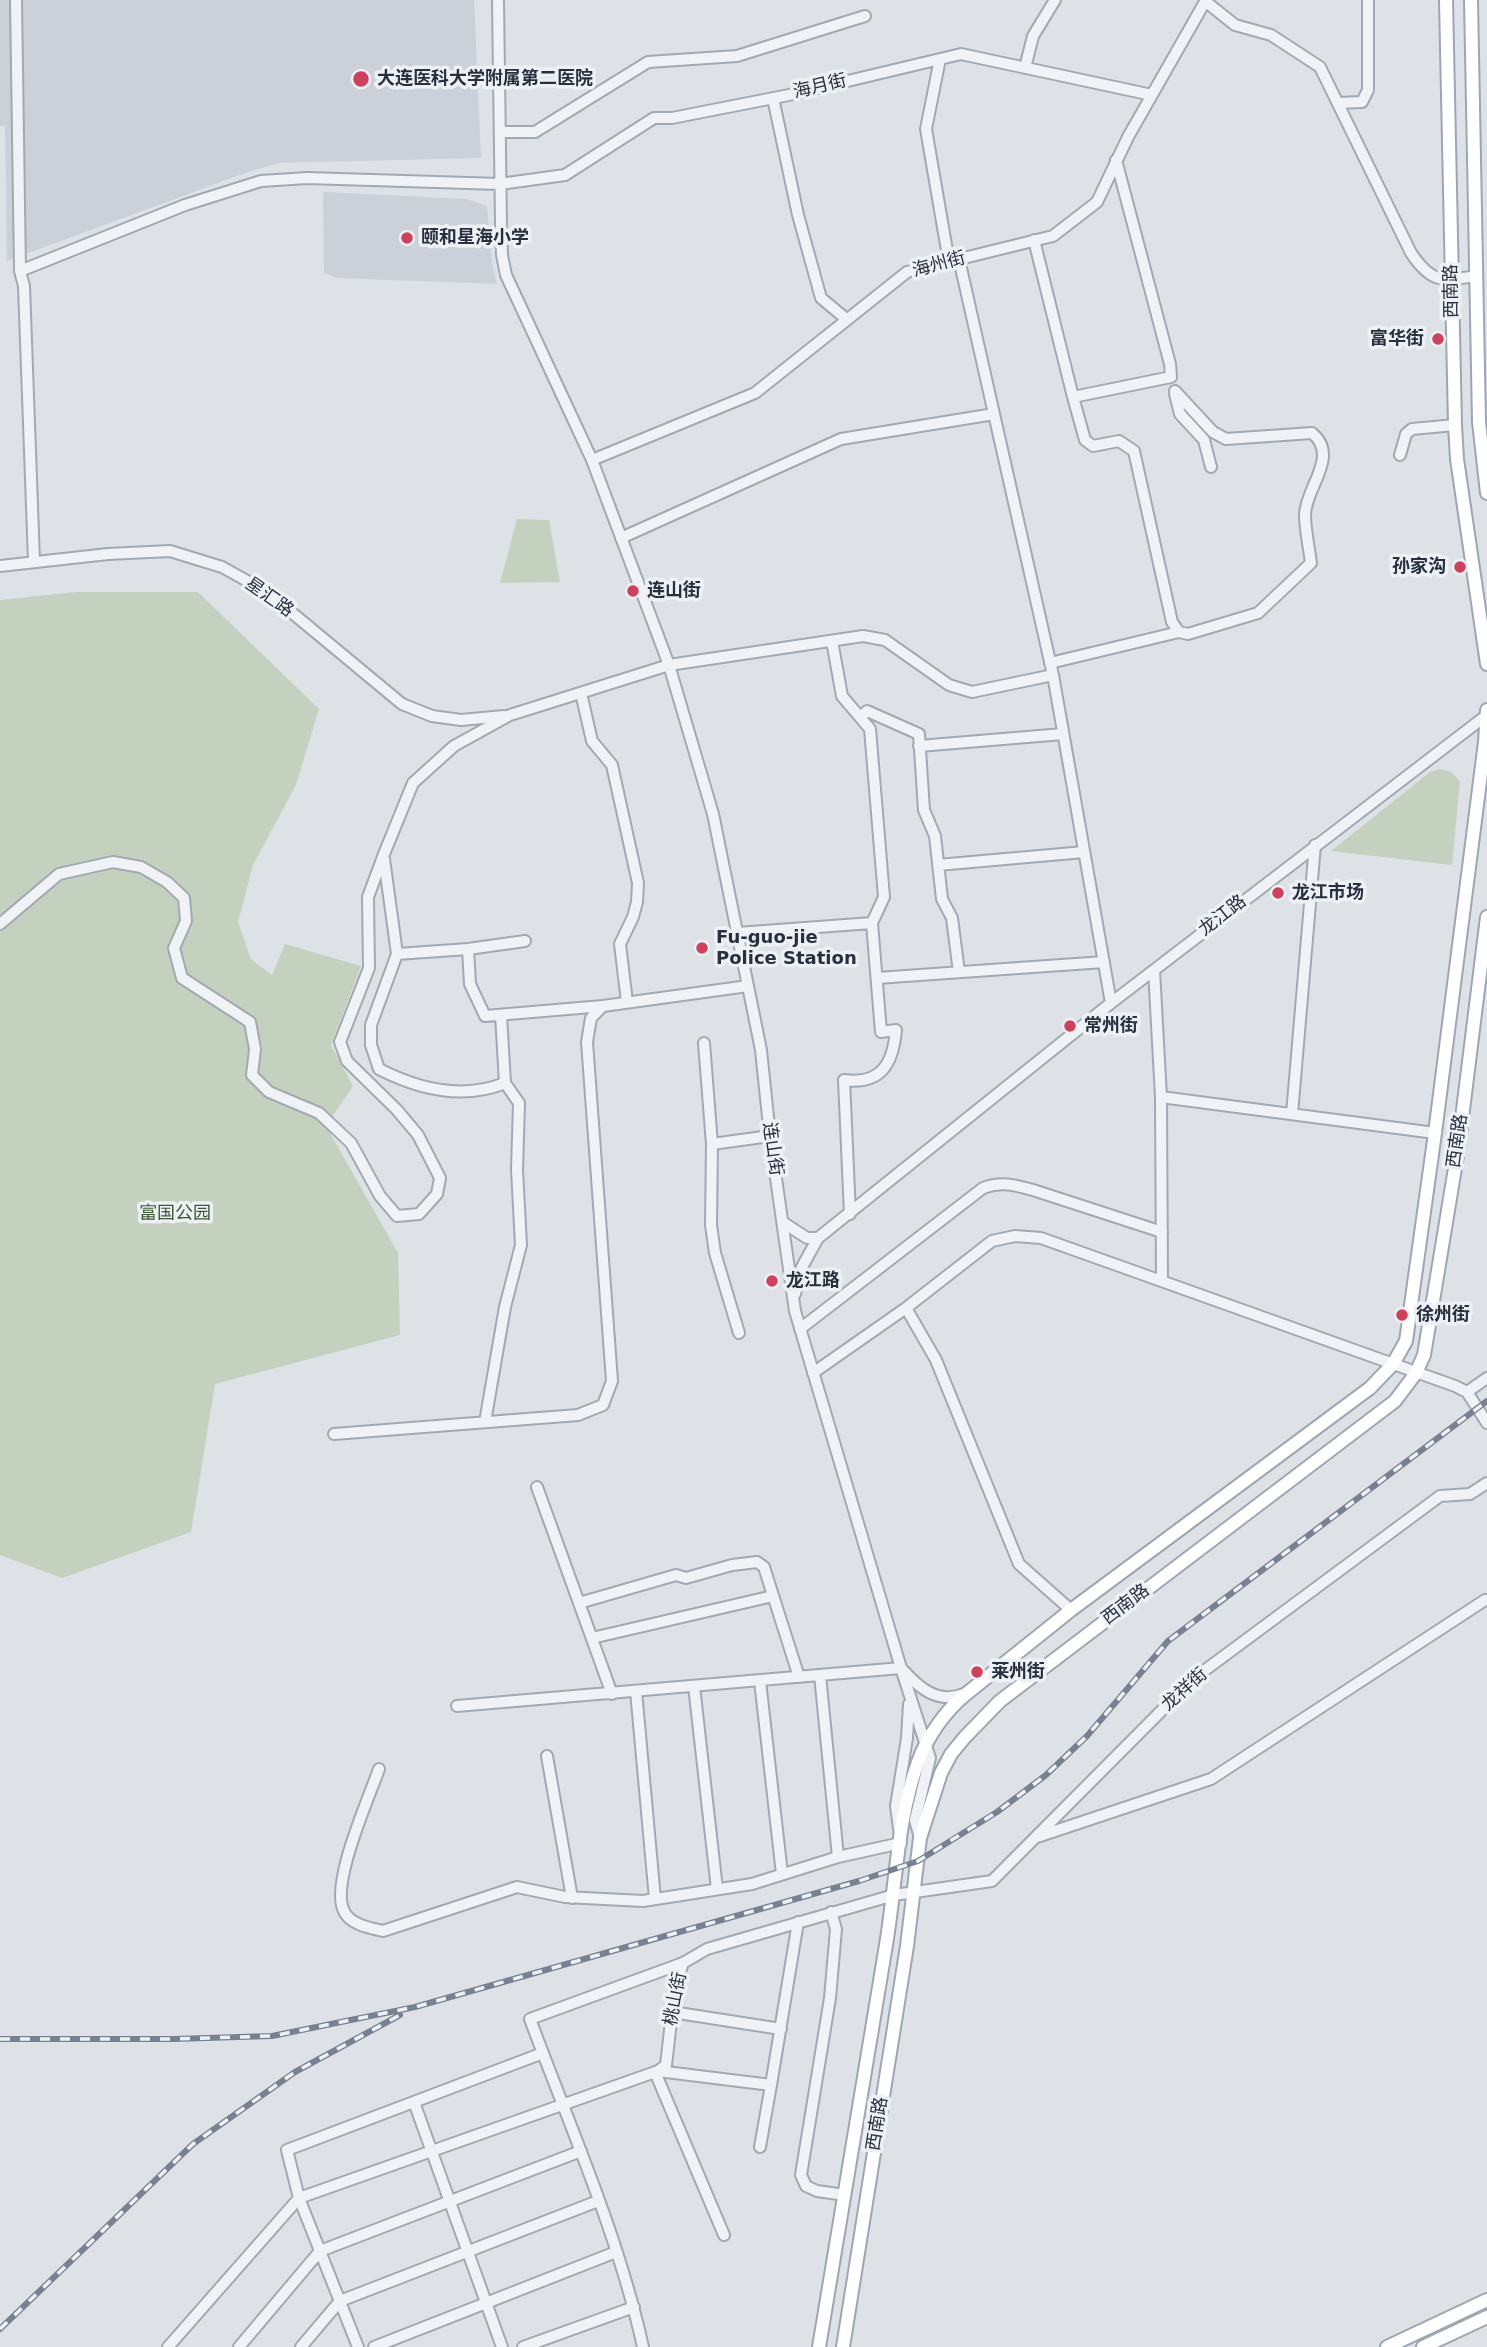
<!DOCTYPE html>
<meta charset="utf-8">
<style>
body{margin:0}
canvas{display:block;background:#dee2e7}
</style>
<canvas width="1487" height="2347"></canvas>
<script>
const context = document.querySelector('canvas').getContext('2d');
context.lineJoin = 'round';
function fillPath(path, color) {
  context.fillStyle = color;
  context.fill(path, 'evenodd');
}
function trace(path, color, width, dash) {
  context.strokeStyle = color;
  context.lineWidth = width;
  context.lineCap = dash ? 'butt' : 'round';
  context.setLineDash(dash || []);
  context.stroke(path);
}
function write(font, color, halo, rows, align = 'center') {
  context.font = font + ' "DejaVu Sans","Noto Sans SC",sans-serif';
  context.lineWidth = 7;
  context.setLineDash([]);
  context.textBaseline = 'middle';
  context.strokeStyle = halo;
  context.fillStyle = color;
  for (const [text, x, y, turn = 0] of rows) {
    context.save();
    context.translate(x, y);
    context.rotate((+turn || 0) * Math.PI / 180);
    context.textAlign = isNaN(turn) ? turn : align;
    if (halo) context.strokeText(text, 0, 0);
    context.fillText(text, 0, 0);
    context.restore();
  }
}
fillPath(new Path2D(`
 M0,0H474L481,158L279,163L248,172L7,261L5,126H0Z
 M323,192L467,199L487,206L492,263L497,284L337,278L324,273Z`), '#ccd1d9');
fillPath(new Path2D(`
 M517,519L549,520L560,582L500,583Z
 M76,592H198L319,709L296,785L253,865L238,922L251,959L272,975L285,944L361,966L331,1045L353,1086L326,1126L398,1253L400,1335L215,1384L191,1532L62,1578L0,1555V600Z
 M1440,769L1451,772L1460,781L1452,865L1331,851L1430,772Z`), '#c4d1bf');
const minor = new Path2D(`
 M16,0L20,271L24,286L34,561
 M498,0L501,224L502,255L506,275L592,460L669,665L713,814L761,1050L770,1136L795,1311L901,1668L930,1758L915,1820L920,1838
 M1205,1L1235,25L1271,35L1320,67L1411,253C1432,284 1442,281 1476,276
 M940,59L926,129L949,262
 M1025,68L1033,36L1055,0
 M773,98L798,215L821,298L845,318
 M1338,103L1362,102L1368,90V0
 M500,132H535L648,62L737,56L865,16
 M1034,240L1073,397L1171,377L1170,364L1116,160
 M959,259L1053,675L1111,1003
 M20,271L185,205L261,181L307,178L500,184L565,175L654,118H672L789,95L961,54L1152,95
 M1175,394L1180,414L1204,440L1211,467
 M1073,397L1085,440L1093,446L1119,441L1134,451L1172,622L1179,632L1188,634L1258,613L1311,563C1309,547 1305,530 1305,514C1306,487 1340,456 1312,433L1226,439L1213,432L1175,391
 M1400,455L1406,434L1412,429L1455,425
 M592,460L755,393L907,272L1053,236L1097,202L1128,137L1206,0
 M621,538L841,439L994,414
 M0,566L108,554L170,551L222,567L267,592L402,704L432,716L461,720L504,716
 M832,641L842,696L870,729L884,897L872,923L881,1032L896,1030C893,1064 881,1085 844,1080L850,1214
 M1050,663L1179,632
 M581,693L592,741L612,765L638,883L637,902L633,917L620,944L627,1002
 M860,717L867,711L919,734L924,810L935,836L942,899L952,918L959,972
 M919,746L1063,734
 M384,859L397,954L468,949L525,941
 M938,865L1084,852
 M0,924L59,874L113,862L141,867L167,882L184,898L186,921L174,948L182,978L250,1022L255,1049L252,1075L269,1092L319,1113L351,1143L380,1196L397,1216L419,1214L437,1194L440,1178L418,1135L397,1110L347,1061L340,1042L369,968L368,897L384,854L413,783L454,746L510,715L669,665L863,636L885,640L949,685L972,692L1053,675
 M737,933L872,923
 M468,949L470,984L485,1016L603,1006
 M397,954L371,1025V1045L379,1069C418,1089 463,1100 505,1083
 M1154,970L1161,1097L1162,1280
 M877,978L1104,962
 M704,1043L712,1144L711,1225L715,1253L739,1333
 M1161,1097L1435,1133
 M1292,1114L1315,845
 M712,1144L770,1136
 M784,1223L807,1238H818
 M795,1294L802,1267L818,1238L1111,1003L1487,715
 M906,1308L936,1360L1019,1564L1071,1610
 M800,1329L983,1188C1001,1181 1015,1185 1033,1190L1162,1232
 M813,1373L906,1308L992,1241L1015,1236L1041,1238L1455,1386L1467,1392L1487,1423
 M1467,1392L1487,1378
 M485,1422L505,1307L521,1245L517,1170L519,1103L505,1083L501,1015
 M334,1434L578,1415L603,1405L612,1381L587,1042L591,1018L603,1006L748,986
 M537,1487L612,1694
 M579,1603L676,1575L686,1578L732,1565L757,1562L764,1567L799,1677
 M592,1638L773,1596
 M903,1670C920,1689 938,1704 964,1694
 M820,1675L838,1857
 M760,1681L782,1874
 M694,1686L717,1889
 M636,1691L655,1899
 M457,1706L901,1668
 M547,1756L572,1898
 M379,1769C369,1798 328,1888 345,1913C352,1925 370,1928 383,1931L517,1887L565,1897L643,1901L752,1884L838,1857L901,1843L896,1806L907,1738L909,1704
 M1037,1837L1211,1779L1485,1600
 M831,1912L836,1929L830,1998L801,2175L806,2186L817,2191L845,2195
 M672,2012L781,2029
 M658,2071L771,2085L798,1922
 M655,2072L724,2235
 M414,2102L502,2347
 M760,2147L771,2085
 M168,2347L299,2198L658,2071L666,2065L675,1987L683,1963L707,1949L894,1895L992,1881L1193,1679L1440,1496L1470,1494L1487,1483
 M239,2347L320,2251L581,2151
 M301,2347L340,2301L598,2201
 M358,2347L299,2198L287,2150L543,2053
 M374,2347L616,2252
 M523,2347L634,2307
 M643,2347C618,2234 570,2127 530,2019L683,1963`);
const major = new Path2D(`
 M1446,0L1455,425L1457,459L1487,664
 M1471,0L1479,422L1487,493
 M819,2347C842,2213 864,2079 886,1945C896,1885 897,1820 918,1762C927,1737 945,1711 966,1694L1071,1610L1370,1388L1393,1364L1406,1341L1435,1133L1485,742L1487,710
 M843,2347L907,1946L920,1838L941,1773L951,1754L965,1737L1000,1701L1395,1401L1416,1373L1424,1355L1458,1150L1487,917
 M1387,2347L1487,2300
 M1423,2347L1487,2317`);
trace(minor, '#a3a9b1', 14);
trace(major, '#9da6b3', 16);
trace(minor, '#f0f2f6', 10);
trace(major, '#fff', 12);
const rail = new Path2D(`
 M0,2039H174L272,2036L415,2007L859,1881L918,1861L997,1812L1046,1775L1087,1736L1168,1641L1487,1401
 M0,2329L193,2144L295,2072L400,2015`);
trace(rail, '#778191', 6);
trace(rail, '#edf0f5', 3.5, [10]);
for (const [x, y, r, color] of [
 [361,79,9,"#cd425b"],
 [407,238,7,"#cd425b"],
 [1438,339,7,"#cd425b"],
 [1460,567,7,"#cd425b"],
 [633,591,7,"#cd425b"],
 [1278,893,7,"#cd425b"],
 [702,948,7,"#cd425b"],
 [1070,1026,7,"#cd425b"],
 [772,1281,7,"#cd425b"],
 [1402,1315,7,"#cd425b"],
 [977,1672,7,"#cd425b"]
]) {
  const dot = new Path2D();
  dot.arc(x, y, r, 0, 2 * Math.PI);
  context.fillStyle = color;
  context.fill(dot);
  trace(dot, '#edf0f5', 2.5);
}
write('bold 18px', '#27303e', '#edf0f5', [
 ["大连医科大学附属第二医院",377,79],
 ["颐和星海小学",421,238],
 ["富华街",1424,339,"right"],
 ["孙家沟",1446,567,"right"],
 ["连山街",647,591],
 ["龙江市场",1292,893],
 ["Fu-guo-jie",716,938],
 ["Police Station",716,959],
 ["常州街",1084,1026],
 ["龙江路",786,1281],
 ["徐州街",1416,1315],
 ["莱州街",991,1672]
], 'left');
write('18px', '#27303e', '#edf0f5', [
 ["海月街",820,87,-13],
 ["海州街",939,265,-15],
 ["西南路",1452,291,-91],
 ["星汇路",269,598,35],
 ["龙江路",1223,916,-38],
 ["西南路",1458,1141,-82],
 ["连山街",772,1149,82],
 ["西南路",1126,1605,-37],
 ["龙祥街",1185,1690,-42],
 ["桃山街",676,1999,-79],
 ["西南路",878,2124,-81]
]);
write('18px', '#3c5934', '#edf0f5', [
 ["富国公园",175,1214]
]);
</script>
